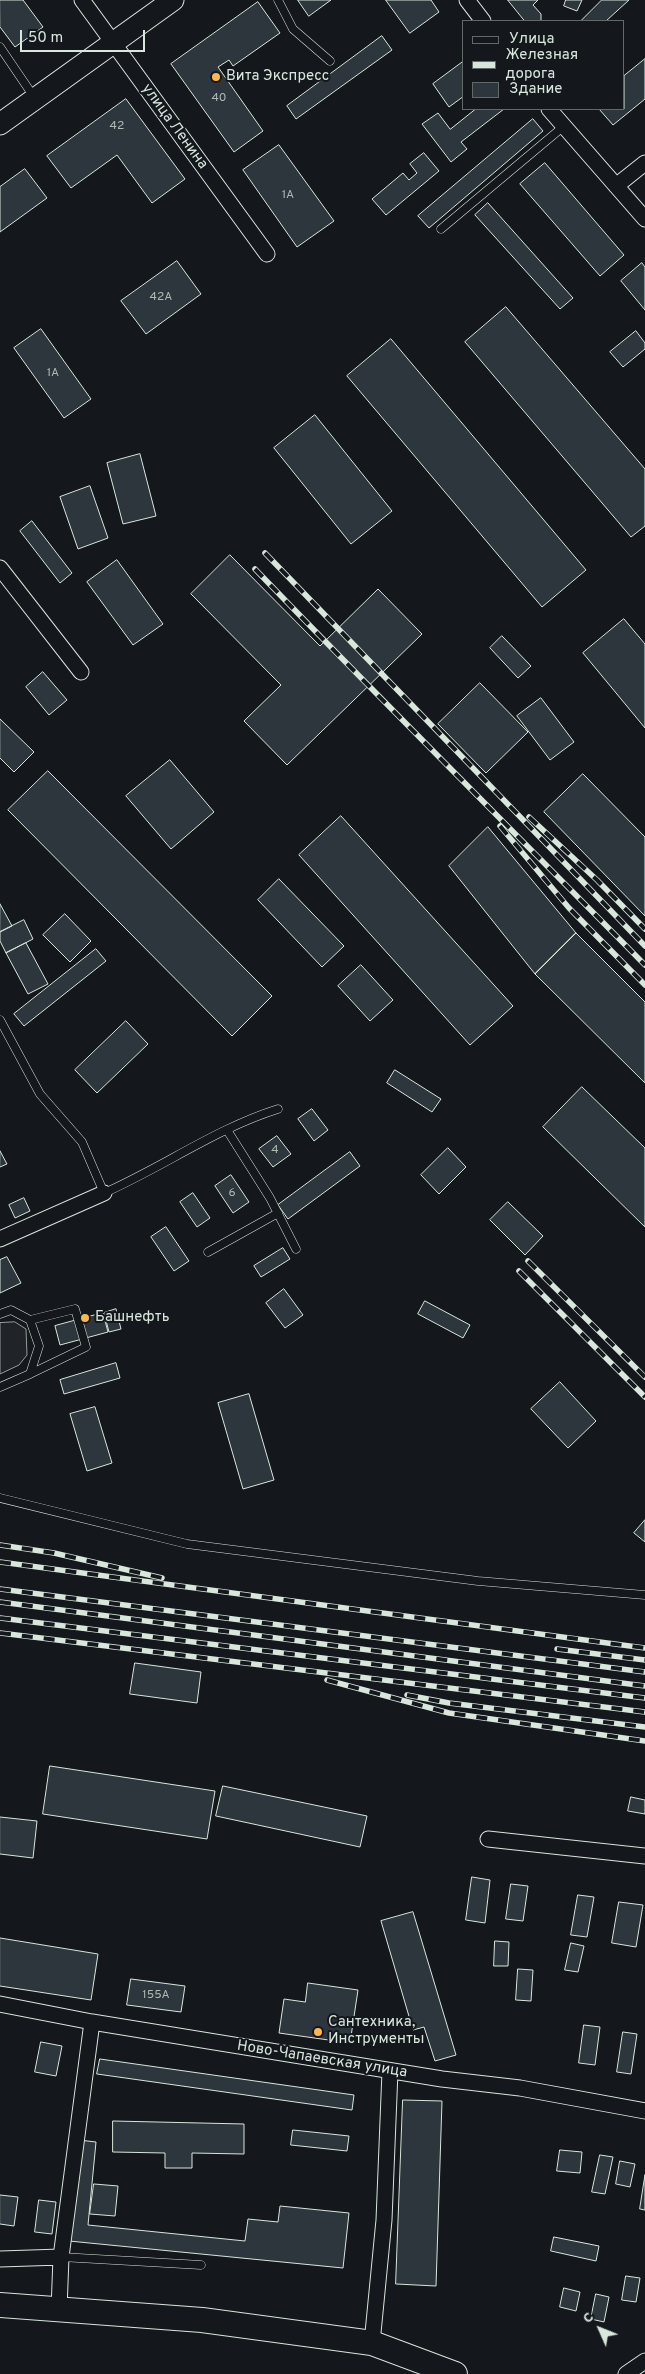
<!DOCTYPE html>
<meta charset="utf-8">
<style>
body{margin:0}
#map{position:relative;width:645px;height:2374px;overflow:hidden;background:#14181c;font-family:Overpass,sans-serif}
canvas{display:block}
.legend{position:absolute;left:462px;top:20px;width:162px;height:90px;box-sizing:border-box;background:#14181c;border:1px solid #626a69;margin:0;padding:6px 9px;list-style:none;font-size:15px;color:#d8e6dc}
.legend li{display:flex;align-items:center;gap:10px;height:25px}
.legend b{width:25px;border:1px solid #626a69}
.north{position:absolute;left:575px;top:2304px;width:50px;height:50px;-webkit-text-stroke:4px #14181c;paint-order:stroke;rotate:314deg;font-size:14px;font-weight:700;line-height:20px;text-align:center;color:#d8e6dc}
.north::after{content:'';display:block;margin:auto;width:18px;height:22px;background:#d8e6dc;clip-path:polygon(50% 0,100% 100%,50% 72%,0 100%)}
.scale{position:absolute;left:20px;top:30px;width:125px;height:22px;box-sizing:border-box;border:2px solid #d8e6dc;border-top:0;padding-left:6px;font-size:15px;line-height:18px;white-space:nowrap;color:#d8e6dc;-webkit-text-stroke:4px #14181c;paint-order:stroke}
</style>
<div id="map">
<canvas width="645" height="2374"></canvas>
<ul class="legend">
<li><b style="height:6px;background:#14181c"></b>Улица</li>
<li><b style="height:6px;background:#d8e6dc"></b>Железная дорога</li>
<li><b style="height:14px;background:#2c363c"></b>Здание</li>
</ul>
<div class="north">С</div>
<div class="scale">50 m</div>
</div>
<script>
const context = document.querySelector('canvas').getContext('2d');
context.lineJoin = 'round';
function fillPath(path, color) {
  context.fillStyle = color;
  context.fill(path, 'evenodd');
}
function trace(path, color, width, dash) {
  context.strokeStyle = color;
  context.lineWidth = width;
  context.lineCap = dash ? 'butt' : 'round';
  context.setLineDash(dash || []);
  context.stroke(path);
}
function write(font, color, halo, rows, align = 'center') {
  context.font = font + ' Overpass,sans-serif';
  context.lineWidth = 4;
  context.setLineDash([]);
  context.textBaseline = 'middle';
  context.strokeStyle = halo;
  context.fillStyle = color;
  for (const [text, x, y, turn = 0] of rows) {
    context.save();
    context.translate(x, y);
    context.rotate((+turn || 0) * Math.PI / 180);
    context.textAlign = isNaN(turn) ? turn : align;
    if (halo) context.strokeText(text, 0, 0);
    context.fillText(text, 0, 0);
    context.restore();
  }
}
const green = new Path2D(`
 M15,1322L26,1329L27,1355L19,1365L0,1374V1323Z`);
fillPath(green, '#202428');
trace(green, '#939e99', 1);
const building = new Path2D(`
 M0,0H23L43,27L15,47L0,27Z
 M298,0H331L309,16Z
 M386,0H431L439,12L410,33Z
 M508,0H538L533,5L541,14V21H525Z
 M566,0H582L577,11L564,6Z
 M602,0H629L606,21H581Z
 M258,2L280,33L233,66L229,60L218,67L263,131L234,152L171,64Z
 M382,36L392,50L296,119L287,106Z
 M645,59V99L613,125L599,109H624V76Z
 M464,61V96L449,107L433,84Z
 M126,99L185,179L152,203L117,155L71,188L47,156Z
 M476,109H504L461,142L467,149L451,162L422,124L438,113L450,129Z
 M533,119L543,131L429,228L418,216Z
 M279,145L334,221L297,247L243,170Z
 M424,153L439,171L386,215L372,199L403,173L409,180L417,173L410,164Z
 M545,163L624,255L600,276L520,184Z
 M25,169L47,198L0,232V187Z
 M488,203L573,298L560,309L475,215Z
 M177,261L201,294L146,334L121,301Z
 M642,263L645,267V310L621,281Z
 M506,307L645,469V526L631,537L465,342Z
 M41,329L91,399L64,418L14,348Z
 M636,331L645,343V349L623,367L610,352Z
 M391,339L586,570L542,607L347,376Z
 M315,415L392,511L351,544L274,448Z
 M140,454L156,516L123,524L107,463Z
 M90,486L108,538L78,549L60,497Z
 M32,521L72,573L60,583L20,531Z
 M230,555L320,646L378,589L422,634L287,765L244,721L281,685L191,594Z
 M117,560L163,624L133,645L87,582Z
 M624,619L645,644V728L583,653Z
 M502,636L531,666L518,678L490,648Z
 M43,672L67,700L49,715L26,687Z
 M480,683L528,732L486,773L438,724Z
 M541,698L574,742L550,760L517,716Z
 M0,719L34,752L14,772L0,758Z
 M170,760L214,812L171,849L126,796Z
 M48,771L272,996L232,1036L8,810Z
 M583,774L645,837V916L544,812Z
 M341,816L513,1006L470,1045L299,855Z
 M488,827L576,933L535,974L449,866Z
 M279,879L344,946L322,967L258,900Z
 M0,904L12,926L0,932Z
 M65,914L91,941L70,962L43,935Z
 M24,920L33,939L6,953L0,941V932Z
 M576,933L645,1002V1083L535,974Z
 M26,943L48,984L28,994L6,953Z
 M96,949L106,961L24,1026L14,1014Z
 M361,965L393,1000L370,1021L338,986Z
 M126,1021L148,1044L97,1093L75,1070Z
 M395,1070L441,1099L432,1112L387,1083Z
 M582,1087L645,1148V1227L543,1127Z
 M312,1109L328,1130L314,1141L298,1119Z
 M277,1136L291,1154L273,1167L259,1149Z
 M448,1148L466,1167L439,1194L421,1175Z
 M0,1151L7,1164L0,1167Z
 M350,1152L360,1166L288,1219L278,1205Z
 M231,1175L249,1202L233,1213L215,1186Z
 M193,1193L210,1218L197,1227L180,1202Z
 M24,1198L30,1211L15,1218L9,1205Z
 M508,1202L543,1236L525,1255L490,1220Z
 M166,1227L189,1261L174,1271L151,1237Z
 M283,1248L290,1259L261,1277L254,1266Z
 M7,1257L21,1283L0,1293V1260Z
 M284,1289L303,1315L285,1328L266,1303Z
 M425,1301L470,1325L463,1338L418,1314Z
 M116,1309L121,1329L109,1332L104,1313Z
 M103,1313L108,1332L60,1345L55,1326Z
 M116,1363L120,1378L64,1394L60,1380Z
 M560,1382L596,1421L568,1448L531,1409Z
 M249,1394L274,1480L243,1489L218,1403Z
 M95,1407L112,1463L87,1471L70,1414Z
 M645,1520V1542L634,1533Z
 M135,1663L201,1672L197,1703L130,1694Z
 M50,1766L215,1791L207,1839L43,1814Z
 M223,1786L367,1816L360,1847L216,1816Z
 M631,1797L645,1800V1814L628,1811Z
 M0,1817L37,1821L33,1858L0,1854Z
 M472,1877L490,1880L485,1923L466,1920Z
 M511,1884L528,1886L523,1921L506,1919Z
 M578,1895L594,1897L587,1937L571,1935Z
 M619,1902L643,1905L636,1947L612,1943Z
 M413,1912L456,2055L435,2061L424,2027L413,2030L381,1921Z
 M0,1938L98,1954L91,2000L0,1986Z
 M495,1941L509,1942L508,1966H494Z
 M571,1943L584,1946L578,1972L565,1970Z
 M518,1969L533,1970L531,2001L516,2000Z
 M131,1979L185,1986L181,2012L127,2005Z
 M308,1983L358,1990L350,2043L279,2033L284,1999L305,2002Z
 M584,2025L600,2027L595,2065L579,2063Z
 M623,2032L637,2034L631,2074L617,2072Z
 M41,2042L62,2046L56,2076L35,2072Z
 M100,2059L354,2095L352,2110L97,2074Z
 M403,2100L442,2101L436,2286L396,2284Z
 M113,2121L244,2124V2154L192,2153V2168H165V2153L113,2152Z
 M293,2130L349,2136L347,2151L291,2145Z
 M79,2140L96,2142L88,2225L245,2241L248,2219L278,2222L280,2206L349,2213L343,2268L69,2241Z
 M560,2150L582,2152L580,2173L557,2171Z
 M600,2155L613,2157L605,2194L592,2192Z
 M620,2161L635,2164L630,2187L616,2184Z
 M645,2175V2210L640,2209Z
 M94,2184L118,2186L115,2216L90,2214Z
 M0,2195L18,2197L14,2226L0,2224Z
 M39,2200L56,2202L52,2234L35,2232Z
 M554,2237L599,2246L596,2261L551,2251Z
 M626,2276L640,2278L636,2302L622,2300Z
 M564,2288L580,2292L576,2311L560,2307Z
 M596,2294L609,2297L604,2322L591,2319Z`);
fillPath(building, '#2c363c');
trace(building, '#d8e6dc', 1);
const lane = new Path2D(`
 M278,0L293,29L330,61
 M0,47L34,97
 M441,229L564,126
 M0,1020L40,1094L82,1142L104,1193C163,1167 217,1128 278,1109
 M227,1130L270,1198L296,1249
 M208,1252L278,1213
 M0,1314L11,1310L30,1320L39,1346L30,1374L0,1387
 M30,1374L86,1347L75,1309L30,1320
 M0,1498L187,1544L478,1581L645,1595
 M61,2257L201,2265`);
const street = new Path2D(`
 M82,0L267,254
 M467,0L483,21
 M549,109L645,219
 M616,186L645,163
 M0,568L81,672
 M0,1239L104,1193
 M488,1839L645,1856
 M0,2004L92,2022L442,2079L520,2088L645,2111
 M0,2259L61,2257
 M59,2310L61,2257L92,2022
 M372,2343L384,2220L390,2071
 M626,2374L645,2361`);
const secondary = new Path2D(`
 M0,124L173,0`);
const primary = new Path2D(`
 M0,2305L202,2320L372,2343L455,2374`);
trace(lane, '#d8e6dc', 9);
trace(street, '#d8e6dc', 17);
trace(secondary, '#d8e6dc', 23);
trace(primary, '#d8e6dc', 26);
trace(lane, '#14181c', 8);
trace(street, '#14181c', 15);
trace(secondary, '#14181c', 21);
trace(primary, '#14181c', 24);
const rail = new Path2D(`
 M265,553L645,946
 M255,569C383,702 515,833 645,965
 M529,817L597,880L645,929
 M500,826L569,908L645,985
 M528,1261L645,1377
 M519,1271L645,1397
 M0,1545L54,1553L162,1578
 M0,1562L645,1648
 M0,1589L645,1672
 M0,1602L645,1686
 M0,1618L645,1698
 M0,1633L645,1712
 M557,1649L645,1660
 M327,1680L449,1713L645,1741
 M407,1695L449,1703L645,1727`);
trace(rail, '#d8e6dc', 5.5);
trace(rail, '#14181c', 4, [11]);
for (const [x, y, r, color] of [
 [216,77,5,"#ffb74d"],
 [85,1318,5,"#ffb74d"],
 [318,2032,5,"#ffb74d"]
]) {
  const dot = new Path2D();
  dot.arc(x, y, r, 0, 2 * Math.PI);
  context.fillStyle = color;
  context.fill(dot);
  trace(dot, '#14181c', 2);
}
write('12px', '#adbab4', null, [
 ["40",219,99],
 ["42",117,127],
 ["1А",288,196],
 ["42А",161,298],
 ["1А",53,374],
 ["4",275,1151],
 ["6",232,1194],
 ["155А",156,1996]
]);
write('15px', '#d8e6dc', '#14181c', [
 ["Вита Экспресс",226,77],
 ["Башнефть",95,1318],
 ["Сантехника,",328,2023],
 ["Инструменты",328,2040]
], 'left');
write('15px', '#d8e6dc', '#14181c', [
 ["улица Ленина",174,127,54],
 ["Ново-Чапаевская улица",322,2060,9]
]);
</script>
